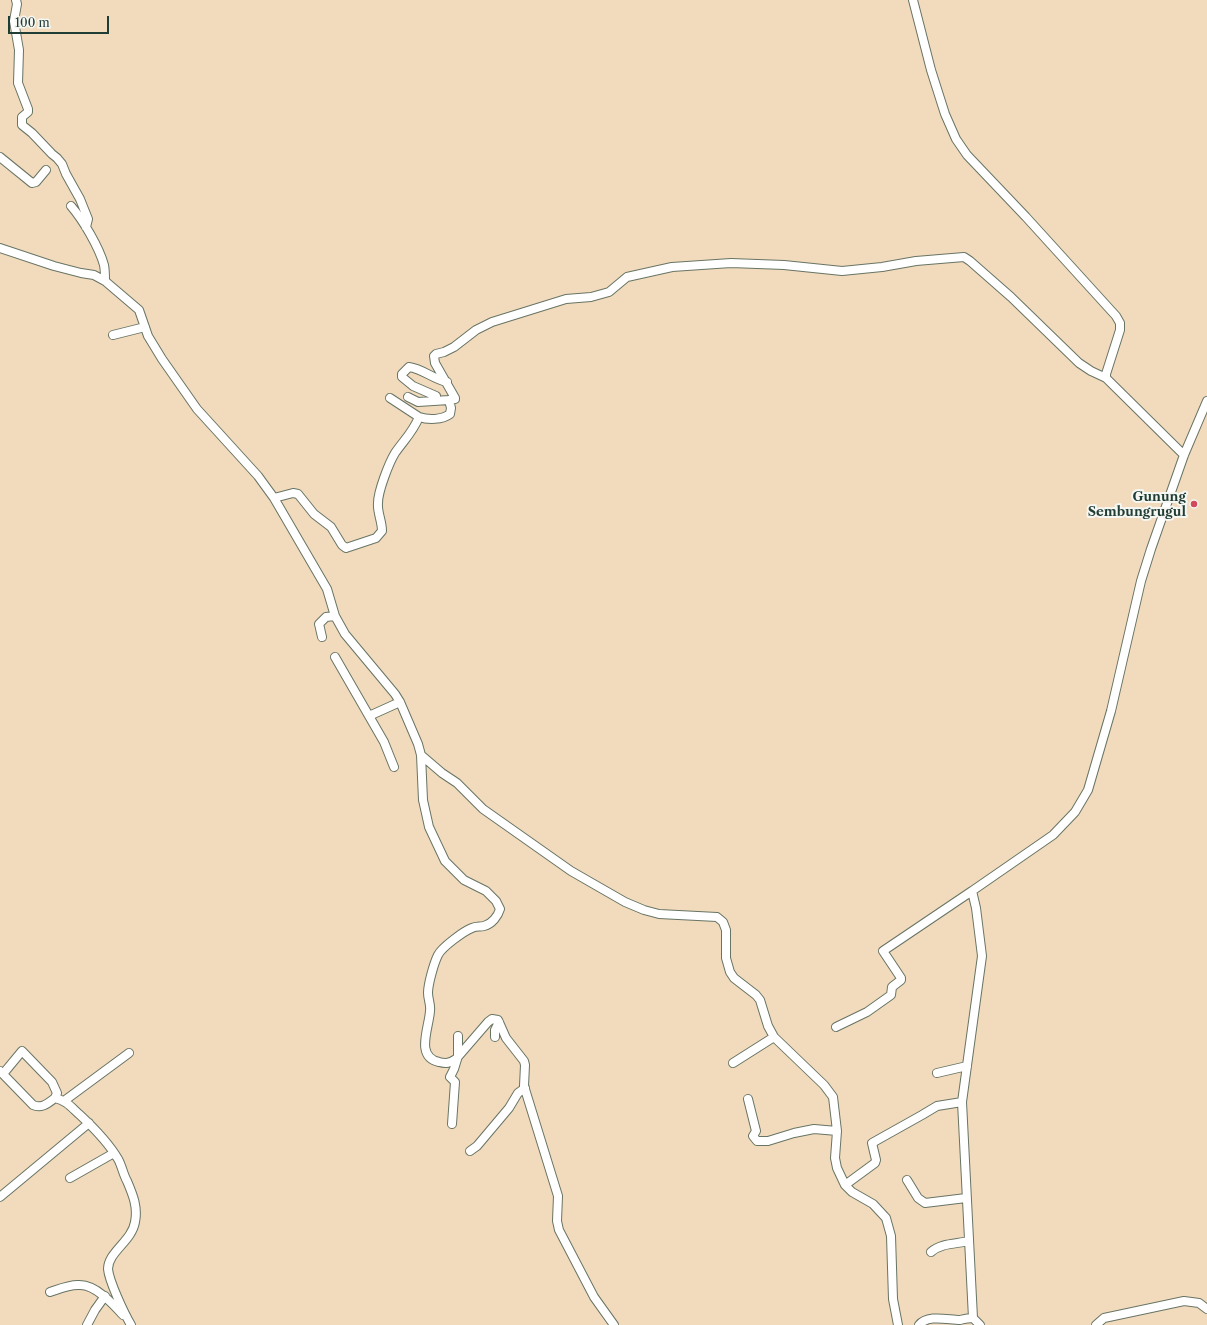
<!DOCTYPE html>
<style>
body{margin:0}
#map{position:relative;width:1207px;height:1325px;overflow:hidden;background:#f1dbbc;font-family:"Libre Caslon Text",serif}
canvas{display:block}
.scale{position:absolute;left:8px;top:16px;width:101px;height:18px;box-sizing:border-box;border:2px solid #1f3d34;border-top:0;padding-left:5px;font-size:12px;line-height:14px;white-space:nowrap;color:#1f3d34;-webkit-text-stroke:3px #f6f6f2;paint-order:stroke}
</style>
<div id="map">
<canvas width="1207" height="1325"></canvas>
<div class="scale">100 m</div>
</div>
<script>
const context = document.querySelector('canvas').getContext('2d');
context.lineJoin = 'round';
function trace(path, color, width, dash) {
  context.strokeStyle = color;
  context.lineWidth = width;
  context.lineCap = dash ? 'butt' : 'round';
  context.setLineDash(dash || []);
  context.stroke(path);
}
function write(font, color, halo, rows, align = 'center') {
  context.font = font + ' "Libre Caslon Text",serif';
  context.lineWidth = 4;
  context.setLineDash([]);
  context.textBaseline = 'middle';
  context.strokeStyle = halo;
  context.fillStyle = color;
  for (const [text, x, y, turn = 0] of rows) {
    context.save();
    context.translate(x, y);
    context.rotate((+turn || 0) * Math.PI / 180);
    context.textAlign = isNaN(turn) ? turn : align;
    if (halo) context.strokeText(text, 0, 0);
    context.fillText(text, 0, 0);
    context.restore();
  }
}
const street = new Path2D(`
 M16,0L17,4L14,21L19,50L18,83L28,109V112L22,117V125L32,133L52,154L57,158L62,164L66,174L80,199L88,219L86,227
 M913,0L931,70L945,114L956,139L967,155L1026,217L1116,316L1120,323V330L1106,374V378L1184,455
 M0,157L32,183L36,182L46,170
 M71,206C83,220 99,247 104,265C105,270 105,276 105,281
 M0,248L54,266L81,273L94,275L105,281L139,310L148,336L162,359L197,409L258,476L274,498L327,589L335,616L345,634L395,694L400,702L418,744L421,755L423,800L429,827L445,861L464,880L486,891L496,901L500,909C498,916 492,924 484,926C480,927 476,926 472,928C464,931 442,947 438,955C434,963 428,984 428,993C428,999 431,1005 430,1011C429,1028 415,1057 439,1062C446,1064 450,1063 456,1059L488,1022L492,1019L498,1020L506,1038L524,1061L525,1065L524,1086L558,1196L557,1221L559,1230L594,1297L614,1325
 M113,335L145,327
 M408,397L418,402L449,400
 M390,398L419,417
 M435,401L436,396L413,386L402,377V374L409,367C423,369 433,379 447,382
 M274,498L293,493L298,494L314,514L331,527L342,545L346,548L376,538L382,531C382,521 377,512 378,503C378,491 389,463 395,453C404,440 413,432 419,417C428,420 442,420 450,414L451,408L449,400L455,399V398L435,363L434,356L436,354L444,352L454,347L476,330L492,322L566,299L591,297L609,292L627,277L672,267L731,263L784,265L842,271L882,267L916,261L964,257L970,261L1011,297L1079,363L1091,371L1106,378
 M322,637L319,624L326,617L335,616
 M335,657L384,742L394,767
 M369,716L400,702
 M421,755L442,773L457,783L483,809L571,871L625,902L644,910L659,914L717,917L723,922L726,930V958L730,972L734,978L756,995L760,1000L768,1026L774,1037L824,1085L833,1097L837,1131L835,1158L837,1168L845,1185L852,1192L873,1204L886,1218L891,1236L893,1299L898,1325
 M836,1027L867,1012L891,995L892,987L901,980V978L883,951L972,891
 M495,1037V1030L499,1022
 M733,1063L774,1037
 M0,1071L33,1105C42,1109 48,1103 55,1098C67,1101 71,1107 80,1115C94,1128 108,1142 118,1159C122,1166 123,1174 127,1181C133,1195 138,1207 135,1222C132,1241 108,1252 108,1269C109,1281 124,1313 131,1325
 M937,1073L967,1066
 M3,1074L22,1051L52,1082L57,1093L55,1098
 M748,1099L756,1131L753,1136L757,1141H768L794,1133L814,1129L837,1131
 M64,1101L129,1053
 M452,1124L455,1082L450,1077L454,1069L458,1056V1036
 M470,1151L477,1146L509,1108L518,1093L525,1088
 M70,1178L114,1153
 M907,1180L918,1198L925,1203L966,1198
 M845,1185L875,1163L876,1160L872,1143L922,1115L937,1106L962,1102
 M0,1197L89,1123
 M931,1252C941,1243 956,1244 969,1241
 M50,1292C59,1289 70,1284 80,1285C96,1285 113,1304 123,1315
 M87,1325L95,1310L105,1296
 M919,1325C928,1314 948,1320 960,1320C964,1319 969,1318 973,1318
 M980,1325L973,1318L962,1102L982,956L976,908L972,891L1053,835L1075,812L1088,790L1111,711L1141,581L1151,549L1184,455L1207,401
 M1096,1325L1104,1318L1184,1301L1199,1303L1207,1309`);
trace(street, '#687464', 10);
trace(street, '#fff', 8);
for (const [x, y, r, color] of [
 [1194,504,4,"#d1495b"]
]) {
  const dot = new Path2D();
  dot.arc(x, y, r, 0, 2 * Math.PI);
  context.fillStyle = color;
  context.fill(dot);
  trace(dot, '#f6f6f2', 1.5);
}
write('bold 13px', '#1f3d34', '#f6f6f2', [
 ["Gunung",1186,497],
 ["Sembungrugul",1186,512]
], 'right');
</script>
